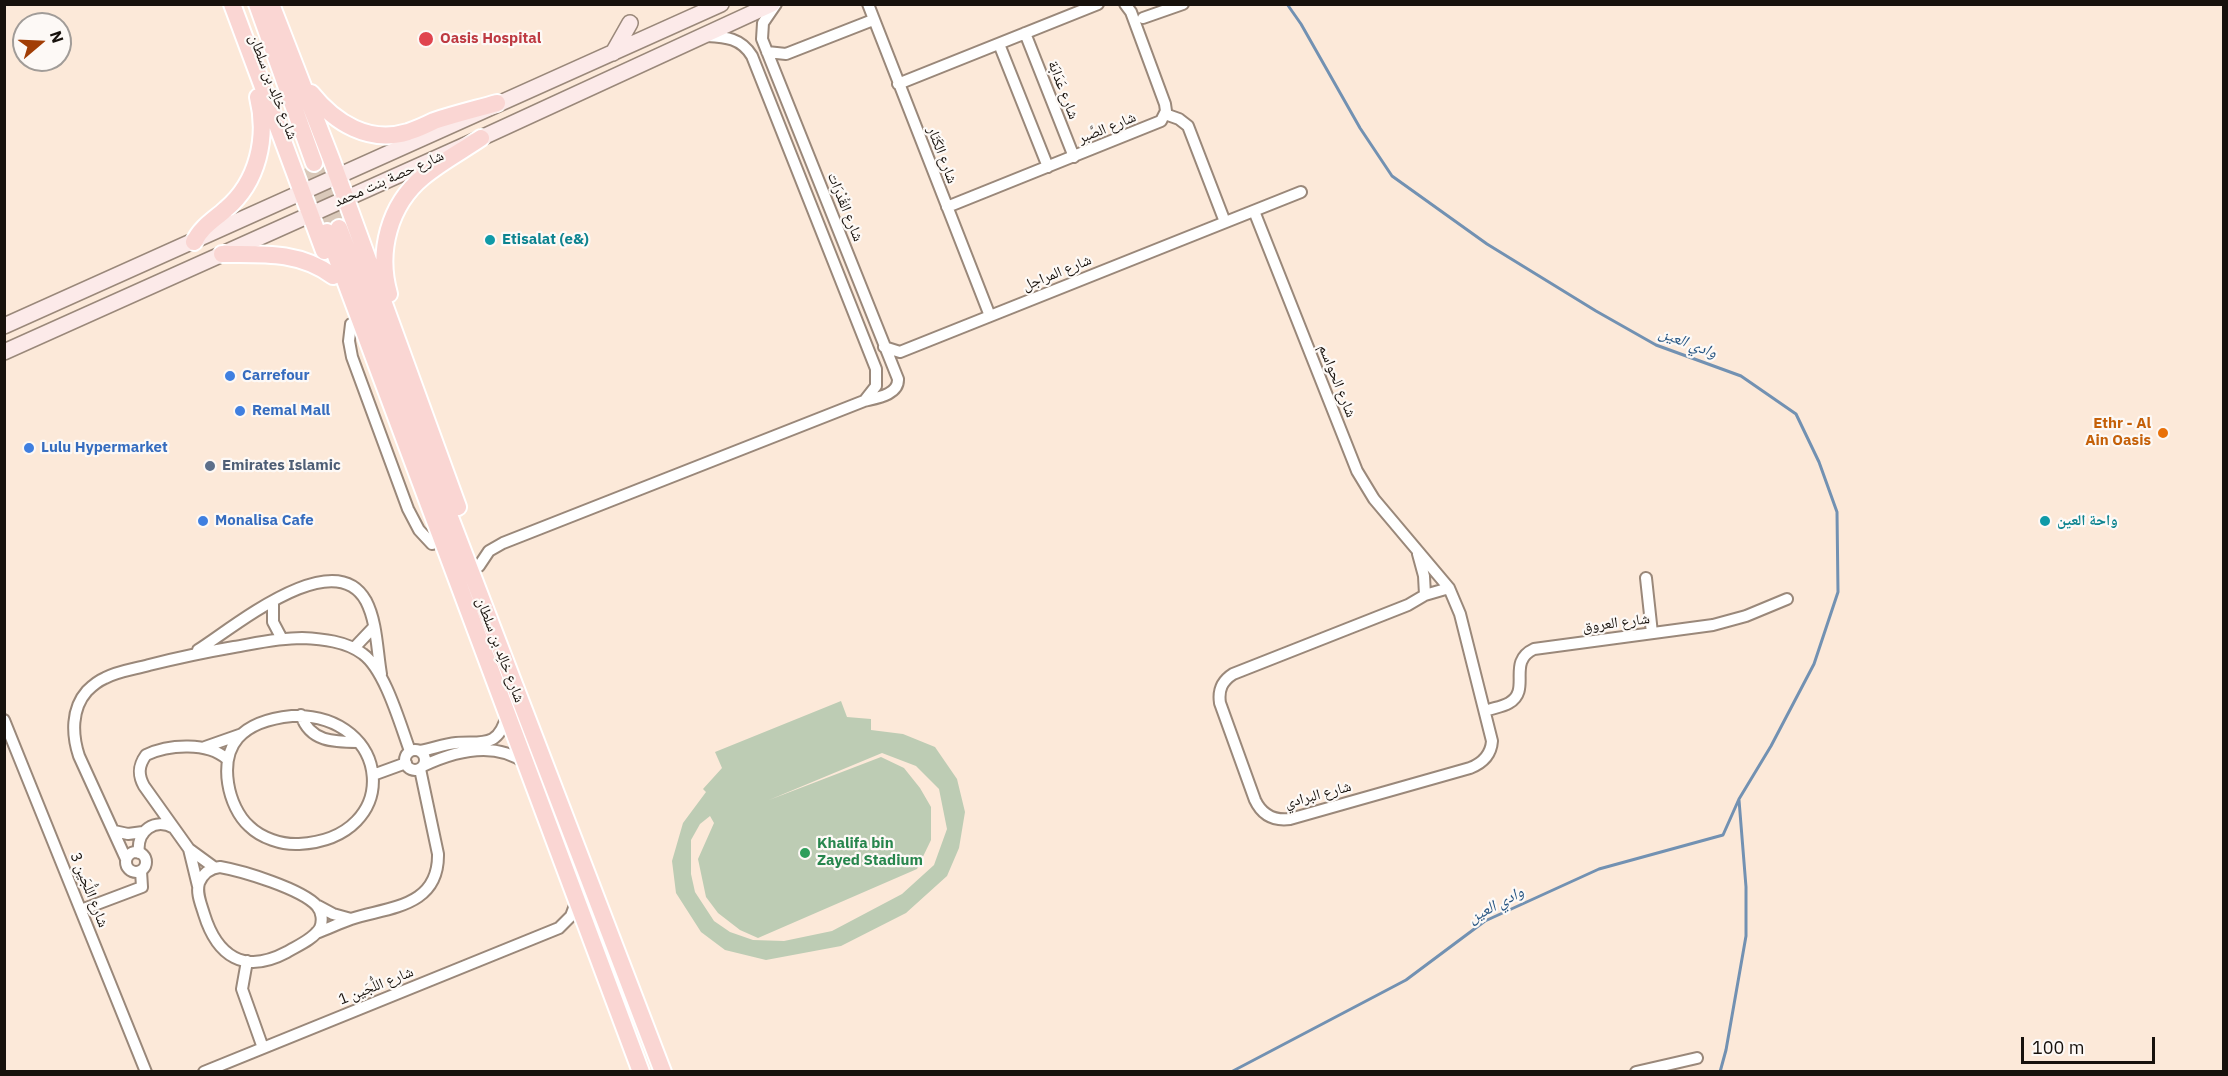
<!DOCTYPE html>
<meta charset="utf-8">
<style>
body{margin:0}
#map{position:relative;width:2228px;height:1076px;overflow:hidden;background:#fce9d9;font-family:"IBM Plex Sans",sans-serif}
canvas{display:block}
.frame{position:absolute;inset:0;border:6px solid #17110c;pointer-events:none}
.north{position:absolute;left:12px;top:12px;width:60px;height:60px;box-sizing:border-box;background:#fdf9f6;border:2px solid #a19c98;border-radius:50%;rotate:71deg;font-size:16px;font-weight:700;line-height:24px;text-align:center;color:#17110c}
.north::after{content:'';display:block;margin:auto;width:21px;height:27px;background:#a13d05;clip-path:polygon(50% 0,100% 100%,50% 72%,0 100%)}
.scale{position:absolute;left:2021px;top:1037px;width:134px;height:27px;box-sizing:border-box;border:3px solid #17110c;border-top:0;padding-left:8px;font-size:18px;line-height:21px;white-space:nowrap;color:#17110c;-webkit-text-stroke:4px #fdf9f6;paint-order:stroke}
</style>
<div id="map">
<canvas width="2228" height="1076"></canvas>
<div class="frame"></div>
<div class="north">N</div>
<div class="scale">100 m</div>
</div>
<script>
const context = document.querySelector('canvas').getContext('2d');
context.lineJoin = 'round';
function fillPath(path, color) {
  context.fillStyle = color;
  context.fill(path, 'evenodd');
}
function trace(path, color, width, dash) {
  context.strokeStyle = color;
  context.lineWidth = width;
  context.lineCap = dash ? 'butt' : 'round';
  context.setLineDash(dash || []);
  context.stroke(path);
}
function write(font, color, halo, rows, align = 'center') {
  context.font = font + ' "IBM Plex Sans","Noto Naskh Arabic",sans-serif';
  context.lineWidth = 4.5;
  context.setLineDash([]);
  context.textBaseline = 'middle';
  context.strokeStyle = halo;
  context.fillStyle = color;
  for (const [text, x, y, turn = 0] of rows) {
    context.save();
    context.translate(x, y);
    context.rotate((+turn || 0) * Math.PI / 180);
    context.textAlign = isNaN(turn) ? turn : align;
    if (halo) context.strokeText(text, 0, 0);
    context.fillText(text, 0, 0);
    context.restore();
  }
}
fillPath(new Path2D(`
 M841,701L847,717L871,719V730L903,734L935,747L957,779L965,812L959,848L947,876L906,913L841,946L766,960L725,950L701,932L676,893L672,861L683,823L706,792L703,789L722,768L715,752ZM882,753L916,766L939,789L947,829L934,865L902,894L832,931L784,941L753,940L730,932L714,921L695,892L691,874V840L700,824L710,816L714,823L698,859L706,897L718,913L740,930L758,938L917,869L931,840V807L920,788L904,768L881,757L769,800Z`), '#bdccb4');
trace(new Path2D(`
 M1231,1072L1406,980L1485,921L1599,869L1723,835L1739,799L1771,746L1814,664L1838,592L1837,512L1819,462L1796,414L1741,376L1656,345L1596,311L1487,244L1392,176L1360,128L1301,24L1287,4
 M1720,1072L1726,1050L1746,936V887L1739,800`), '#7291b2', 3);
trace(new Path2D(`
 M314,163L339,228
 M304,169L327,232`), '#dac9ba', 16, [16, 8]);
const minor = new Path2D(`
 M868,4L990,316
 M1143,18L1183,4
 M1025,33L1074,157
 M707,36C726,37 741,38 752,56L876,369V386L865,400
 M999,44L1048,167
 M767,52L786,54L873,20
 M898,84L1098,4
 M1165,114L1179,119L1188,126L1225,222
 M947,207L1161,121L1166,111L1165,104L1131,12L1125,4
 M1254,211L1357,471L1374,499L1449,588L1460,614L1492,741C1491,755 1483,763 1470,768L1290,819C1274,821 1262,815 1255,800L1220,703C1218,690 1222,681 1233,674L1408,605L1425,595L1449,588
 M351,324L349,341L352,357L408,509L419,530L432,544
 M884,347L900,352L1301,192
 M1418,554L1424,576L1425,595
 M479,566L489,551L503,543L864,401C876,398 899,395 898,379L762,39L763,23L776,4
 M1646,578L1652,633
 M273,601V622L282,639
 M354,648L373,628
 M198,650C233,628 334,543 366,601C377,622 377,651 381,674
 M1485,711C1493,708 1502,707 1509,703C1532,690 1506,662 1534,649L1713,625L1746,616L1787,599
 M301,715C310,742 334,742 358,742
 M292,716C393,713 404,838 299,844C282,845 261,838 249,826C228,807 218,761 238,738C251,723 272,718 292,716Z
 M4,720L146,1072
 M205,747L242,734
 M405 760a10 10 0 1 1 20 0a10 10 0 1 1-20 0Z
 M420,751C432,749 444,744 456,743C482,741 498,749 507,715
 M423,766C455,751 495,741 525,763
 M373,775L406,763
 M114,831L128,834L143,832
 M189,849L198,886
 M126 862a10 10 0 1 1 20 0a10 10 0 1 1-20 0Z
 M139,853C136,831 155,817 174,828
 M126,859L79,756C72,735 71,709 87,691C92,686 98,681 105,678C118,671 135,669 149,665C177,658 205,652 234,647C257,643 278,638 302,638C322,639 346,641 363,654C385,670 400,724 410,751
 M220,867C243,871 302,889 317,906C322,912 323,921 320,928C314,939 297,946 287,952C244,975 217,956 204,914C201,904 196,893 199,883C203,873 211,868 220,867Z
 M215,868L189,849L144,786C138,775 138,766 146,755C169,744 208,742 227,759
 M318,906L333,914L351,919
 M81,910L142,887L141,871
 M316,933C328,929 339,923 351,919C387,907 439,908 438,854L420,769
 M247,961L242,989L263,1048
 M204,1072L559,928L571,916L577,900
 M1636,1072L1697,1058`);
const secondary = new Path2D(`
 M613,53L630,23
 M4,326L721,4
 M4,352L481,138L772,4`);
const primary = new Path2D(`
 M232,4L324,251
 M257,4L314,163
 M271,4L332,161L458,507
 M311,93C335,123 369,144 408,132C417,129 426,125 434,121C455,114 476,109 497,103
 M339,228L663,1072
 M327,232L641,1072
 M194,242C201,227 214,220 226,209C258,182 268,137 258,97
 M222,254C262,254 299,251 333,276
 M389,294C377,252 389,205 423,177C441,162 462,151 481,138`);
trace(minor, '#9a887a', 14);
trace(secondary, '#9a887a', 18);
trace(primary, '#fff', 20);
trace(minor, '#fff', 10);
trace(secondary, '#fceae9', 15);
trace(primary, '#fad6d3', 16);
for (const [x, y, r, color] of [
 [426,39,8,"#e0444e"],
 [490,240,6,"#0f9aa8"],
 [230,376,6,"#3f7fe0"],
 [240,411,6,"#3f7fe0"],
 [2163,433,6,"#e8710a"],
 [29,448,6,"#3f7fe0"],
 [210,466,6,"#5c6f8a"],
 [203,521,6,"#3f7fe0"],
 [2045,521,6,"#0f9aa8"],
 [805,853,6,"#2e9e5b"]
]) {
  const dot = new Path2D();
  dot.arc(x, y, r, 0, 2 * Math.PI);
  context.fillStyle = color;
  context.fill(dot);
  trace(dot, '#fdf9f6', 2);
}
write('bold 15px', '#be3a42', '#fdf9f6', [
 ["Oasis Hospital",440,39]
], 'left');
write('15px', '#17110c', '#fdf9f6', [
 ["شارع خالِد بن سلطان",273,87,69],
 ["شارع عَدَابَة",1063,90,69],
 ["شارع الصَّبر",1107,128,-22],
 ["شارع الكَنَار",942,155,69],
 ["شارع حصة بنت محمد",389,179,-24],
 ["شارع القُدْرَات",845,207,68],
 ["شارع المراجل",1057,273,-22],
 ["شارع الحواسم",1337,381,68],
 ["شارع العروق",1616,623,-7],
 ["شارع خالِد بن سلطان",500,650,69],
 ["شارع البرادي",1318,795,-15],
 ["شارع اللُّجَين 3",89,890,68],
 ["شارع اللُّجَين 1",376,986,-22]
]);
write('bold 15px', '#0d838f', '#fdf9f6', [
 ["Etisalat (e&)",502,240],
 ["واحة العين",2057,521]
], 'left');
write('bold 15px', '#366cbe', '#fdf9f6', [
 ["Carrefour",242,376],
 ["Remal Mall",252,411],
 ["Lulu Hypermarket",41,448],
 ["Monalisa Cafe",215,521]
], 'left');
write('bold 15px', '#c56008', '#fdf9f6', [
 ["Ethr - Al",2151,424],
 ["Ain Oasis",2151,441]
], 'right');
write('bold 15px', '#4e5e75', '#fdf9f6', [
 ["Emirates Islamic",222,466]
], 'left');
write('bold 15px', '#27864d', '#fdf9f6', [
 ["Khalifa bin",817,844],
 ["Zayed Stadium",817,861]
], 'left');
write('italic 16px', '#275683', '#fdf9f6', [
 ["وادي العين",1688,343,21],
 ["وادي العين",1496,905,-28]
]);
</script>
